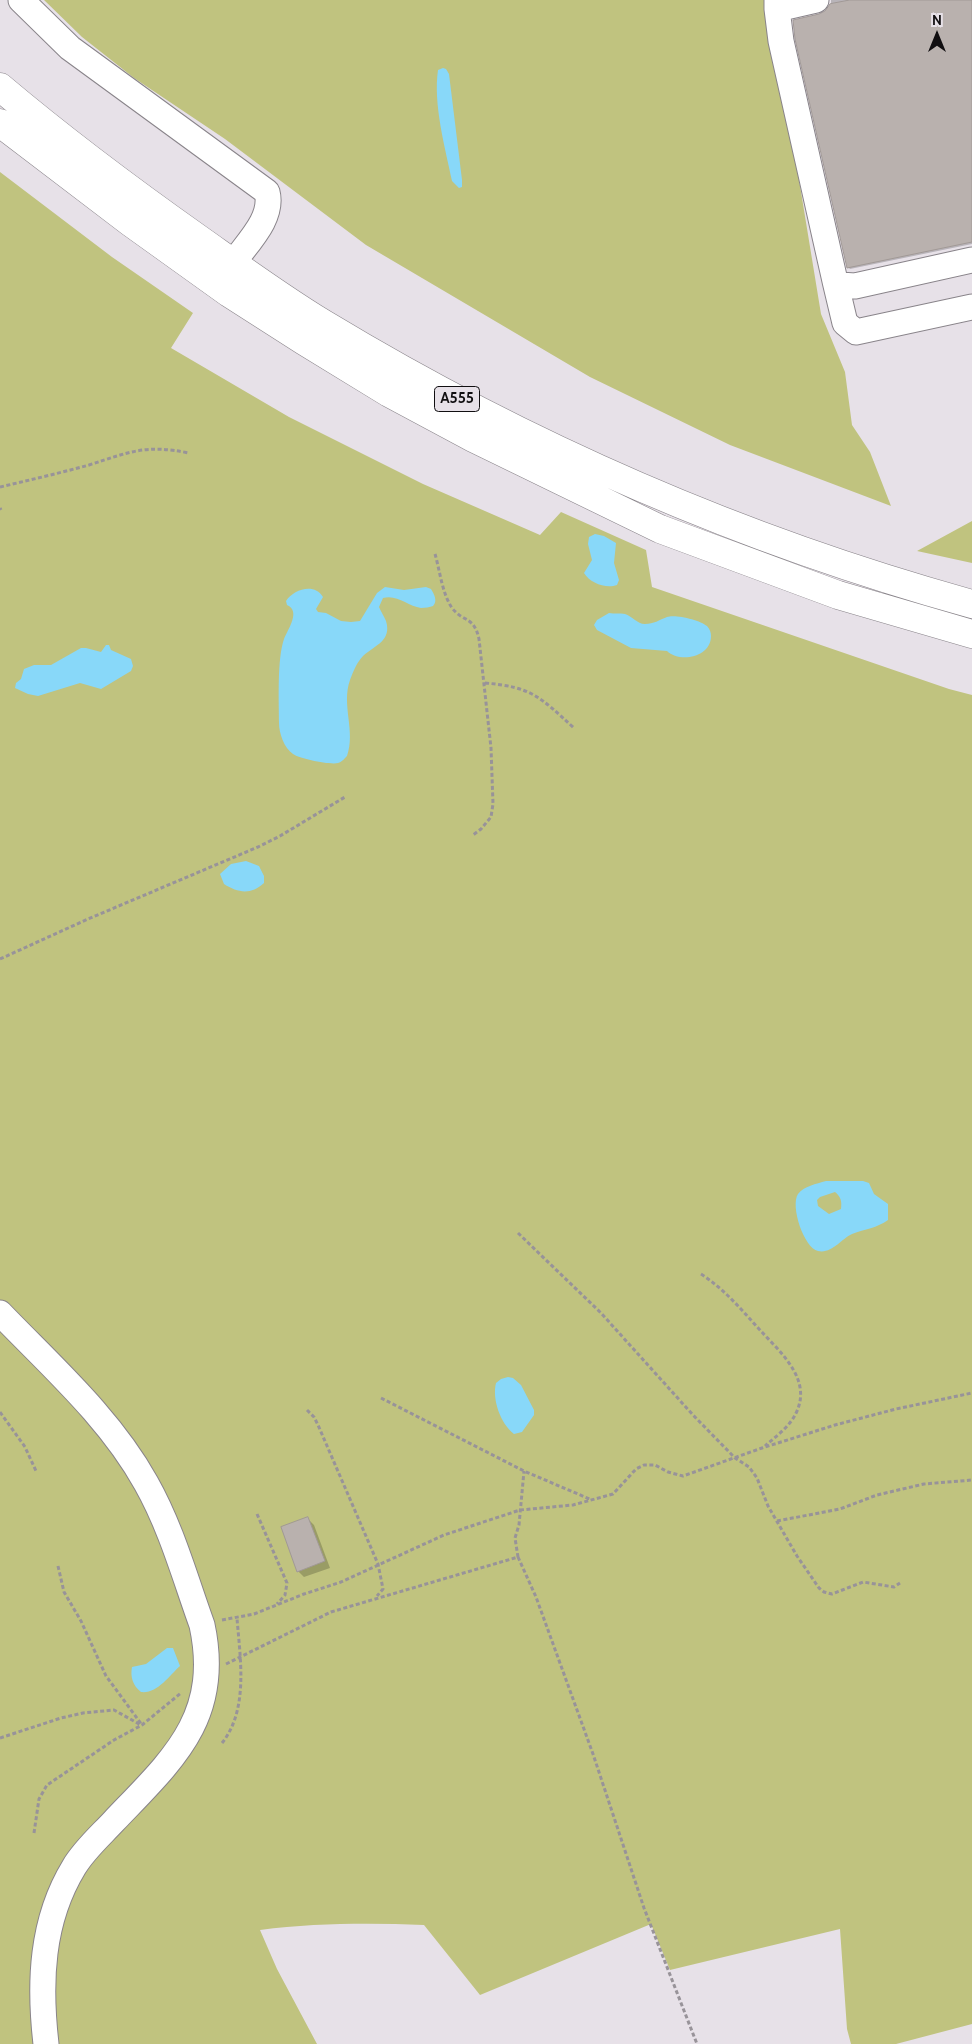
<!DOCTYPE html>
<style>
body{margin:0}
#map{position:relative;width:972px;height:2044px;overflow:hidden;background:#e7e1e8;font-family:Cabin,sans-serif}
canvas{display:block}
.north{position:absolute;left:912px;top:10px;width:50px;height:50px;-webkit-text-stroke:4px #e7e1e8;paint-order:stroke;rotate:0deg;font-size:14px;font-weight:700;line-height:20px;text-align:center;color:#110f11}
.north::after{content:'';display:block;margin:auto;width:18px;height:22px;background:#110f11;clip-path:polygon(50% 0,100% 100%,50% 72%,0 100%)}
</style>
<div id="map">
<canvas width="972" height="2044"></canvas>
<div class="north">N</div>
</div>
<script>
const context = document.querySelector('canvas').getContext('2d');
context.lineJoin = 'round';
function fillPath(path, color) {
  context.fillStyle = color;
  context.fill(path, 'evenodd');
}
function trace(path, color, width, dash) {
  context.strokeStyle = color;
  context.lineWidth = width;
  context.lineCap = dash ? 'butt' : 'round';
  context.setLineDash(dash || []);
  context.stroke(path);
}
function write(font, color, halo, rows, align = 'center') {
  context.font = font + ' Cabin,sans-serif';
  context.lineWidth = 4;
  context.setLineDash([]);
  context.textBaseline = 'middle';
  context.strokeStyle = halo;
  context.fillStyle = color;
  for (const [text, x, y, turn = 0] of rows) {
    context.save();
    context.translate(x, y);
    context.rotate((+turn || 0) * Math.PI / 180);
    context.textAlign = isNaN(turn) ? turn : align;
    if (halo) context.strokeText(text, 0, 0);
    context.fillText(text, 0, 0);
    context.restore();
  }
}
fillPath(new Path2D(`
 M44,0H767L793,143L821,314L845,372L852,425L870,452L891,506L730,445L590,377L366,245L225,139L134,78L82,37Z
 M0,172L112,257L193,313L171,348L289,417L423,484L540,535L561,512L646,550L652,587L949,689L972,695V2024L896,2044H851L847,2029L840,1929L670,1970L651,1924L480,1995L424,1925C369,1923 315,1923 260,1930L277,1969L317,2044H0Z
 M972,521V563L917,551Z`), '#c0c37f');
fillPath(new Path2D(`
 M443,68L446,69L449,74L462,180V187L459,188L452,181C445,147 433,104 438,70Z
 M595,534L604,536L616,543L614,563L619,580L617,585C606,589 590,583 584,573L592,560L588,544L589,537Z
 M385,587L404,590L426,587L431,589C434,594 438,601 433,606C430,607 425,608 421,608C408,606 397,594 383,598L379,607C381,612 384,616 386,621C392,641 375,645 363,656C357,662 353,672 350,680C341,705 356,731 347,756C345,758 342,762 338,763C330,765 300,759 293,754C284,748 279,733 279,723C279,701 277,659 284,639C288,629 301,611 287,605L286,601C293,590 314,582 323,597L316,609L318,612L326,613L341,621L351,622L360,621L377,593Z
 M609,613C614,614 620,613 625,614C632,616 637,624 645,624C654,624 659,620 667,617C675,614 700,620 707,626C710,629 711,633 711,636C711,658 679,663 667,651L631,648L597,630L594,625L597,620Z
 M106,645H109L111,650L131,659L133,666L131,671L101,689L80,683L38,696L28,694L15,688L16,683L21,679L24,669L34,665H51L81,648H86L101,652Z
 M246,861L259,866L264,876V883C251,895 238,893 224,884L220,874L231,864Z
 M826,1181H863L869,1183L874,1194L888,1204V1220C877,1228 865,1229 852,1234C841,1239 832,1254 818,1251C804,1248 790,1206 798,1194C804,1186 816,1184 826,1181ZM835,1192C841,1197 842,1201 841,1209L829,1214L818,1206L817,1200L820,1197Z
 M508,1377L513,1378L521,1385L534,1410V1415L522,1432L514,1434C500,1423 492,1399 496,1383L501,1379Z
 M167,1648H173L180,1666C169,1676 157,1694 141,1692C133,1686 130,1677 132,1667L146,1664Z`), '#88d8f9');
fillPath(new Path2D(`
 M831,0H972V244L850,269L848,267L794,21L826,12L831,5Z
 M308,1519L314,1525L330,1568L304,1577L298,1571Z`), '#0003');
const building = new Path2D(`
 M850,0H972V242L847,268L795,39L793,20L819,14L825,11L830,4Z
 M308,1517L325,1561L297,1572L281,1527Z`);
fillPath(building, '#b9b1ae');
trace(building, '#a19996', 1);
const minor = new Path2D(`
 M21,0L70,48L267,192C274,218 247,243 233,263
 M777,0V9L816,0
 M777,9L781,41L835,281L840,285L855,286L972,260
 M835,281L845,323L856,332L972,307
 M0,1313C51,1366 110,1418 146,1483C171,1527 185,1578 202,1625C222,1718 172,1760 114,1821C100,1836 84,1850 74,1867C41,1921 39,1983 46,2044`);
const highway = new Path2D(`
 M0,87C64,141 131,191 199,239C240,268 281,298 324,324C526,446 744,541 972,604
 M0,123L130,222L229,293L304,341L389,393L473,438L660,529L838,595L972,634`);
trace(minor, '#89848a', 27);
trace(highway, '#89848a', 29);
trace(new Path2D(`
 M0,487C30,480 60,473 89,465C130,452 145,444 189,453
 M0,508L1,510
 M435,554C440,571 442,593 452,608C464,623 474,616 479,639L491,748L493,804L491,817L481,829L473,835
 M485,683C532,687 540,697 574,728
 M0,959L88,919L258,847L280,836L345,797
 M518,1233L601,1313L693,1415L735,1458L749,1467L757,1478L768,1506L797,1556L819,1588L824,1592L832,1594L863,1582L894,1587L900,1583
 M701,1274C724,1289 740,1308 759,1329C782,1354 817,1383 792,1420C785,1430 774,1438 765,1446
 M381,1398L524,1471L592,1500
 M307,1410L314,1417L318,1425L378,1564L383,1589L377,1596
 M0,1412L25,1447L36,1471
 M257,1514L287,1583L285,1595L277,1604
 M777,1521L840,1509L877,1495L924,1484L972,1480
 M518,1557L536,1597L593,1754L644,1908L697,2044
 M58,1566L64,1592L81,1621L106,1676L142,1725
 M222,1620L254,1614L304,1594L341,1582L444,1535L520,1510L573,1505L613,1494L636,1469L644,1465H655L668,1472L683,1476L762,1448L835,1425L896,1409L972,1393
 M226,1664L331,1612L518,1557L515,1538L519,1525L524,1471
 M0,1738L61,1718L83,1713L114,1710L141,1725
 M222,1743C249,1709 240,1658 237,1618
 M34,1833L39,1799L47,1785L114,1740L142,1725L181,1693`), '#989399', 3, [4, 2.5]);
trace(minor, '#fff', 25);
trace(highway, '#fff', 28);
for (const [x, y, w] of [
 [457,399,45]
]) {
  const box = new Path2D();
  box.roundRect(x - w / 2, y - 12.5, w, 25, 4);
  context.fillStyle = '#e7e1e8';
  context.fill(box);
  trace(box, '#110f11', 1);
}
write('bold 15px', '#110f11', null, [
 ["A555",457,399]
]);
</script>
